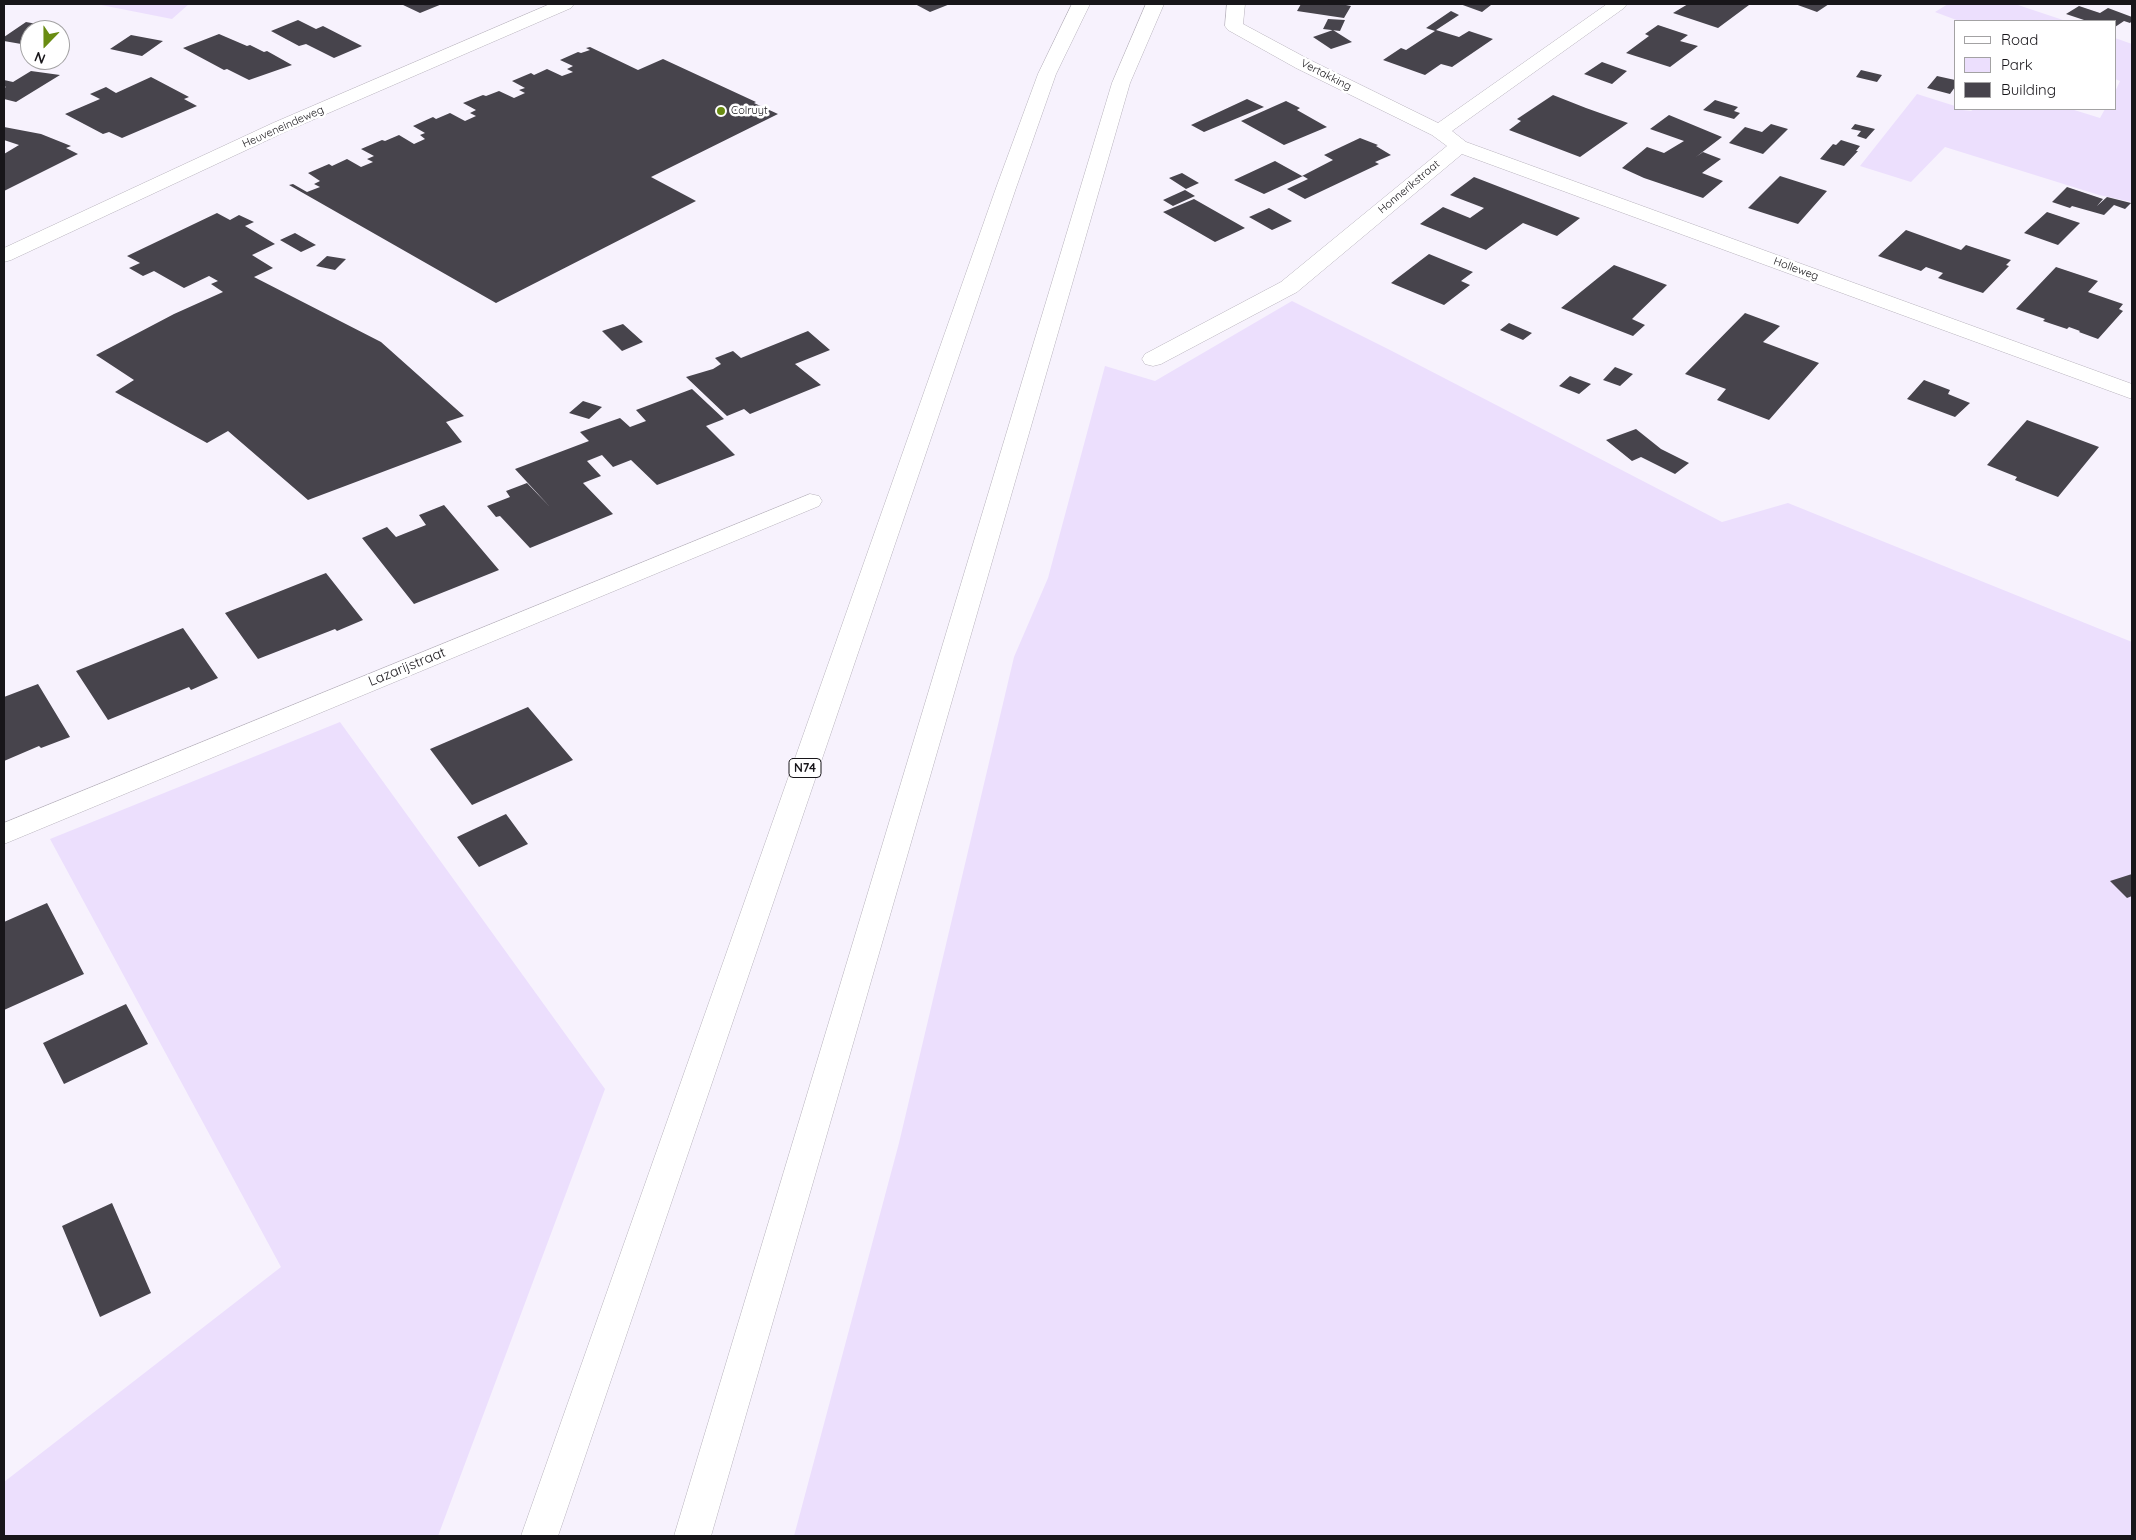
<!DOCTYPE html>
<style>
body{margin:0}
#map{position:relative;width:2136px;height:1540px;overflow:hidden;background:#f7f2fd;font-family:Quicksand,sans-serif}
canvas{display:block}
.frame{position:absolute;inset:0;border:5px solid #18161a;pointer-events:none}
.legend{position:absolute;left:1954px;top:20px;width:162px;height:90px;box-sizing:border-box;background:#fff;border:1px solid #a3a2a3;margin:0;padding:6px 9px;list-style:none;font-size:15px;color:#18161a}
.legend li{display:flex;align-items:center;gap:10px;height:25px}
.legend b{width:25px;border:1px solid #a3a2a3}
.north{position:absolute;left:20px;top:20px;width:50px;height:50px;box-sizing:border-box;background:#fff;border:1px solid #a3a2a3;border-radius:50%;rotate:202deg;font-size:14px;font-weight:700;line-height:20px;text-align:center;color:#18161a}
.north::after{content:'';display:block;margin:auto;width:18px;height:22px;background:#698c12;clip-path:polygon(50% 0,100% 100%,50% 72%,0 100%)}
</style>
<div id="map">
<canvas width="2136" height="1540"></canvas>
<div class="frame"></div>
<ul class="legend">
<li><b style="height:6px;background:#fff"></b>Road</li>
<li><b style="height:14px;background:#ecdffd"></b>Park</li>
<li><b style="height:14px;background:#47444c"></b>Building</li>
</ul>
<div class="north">N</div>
</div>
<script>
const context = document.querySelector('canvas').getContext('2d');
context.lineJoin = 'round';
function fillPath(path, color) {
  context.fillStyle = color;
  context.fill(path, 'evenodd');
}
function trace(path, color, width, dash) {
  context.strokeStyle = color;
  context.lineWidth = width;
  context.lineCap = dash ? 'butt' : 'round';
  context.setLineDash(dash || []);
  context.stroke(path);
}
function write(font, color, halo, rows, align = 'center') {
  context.font = font + ' Quicksand,sans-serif';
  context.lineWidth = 5;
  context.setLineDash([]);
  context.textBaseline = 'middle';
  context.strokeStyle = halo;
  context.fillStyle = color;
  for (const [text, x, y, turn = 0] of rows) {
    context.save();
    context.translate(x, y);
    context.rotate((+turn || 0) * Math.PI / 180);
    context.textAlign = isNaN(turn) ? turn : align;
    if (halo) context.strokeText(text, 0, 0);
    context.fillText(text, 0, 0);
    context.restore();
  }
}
fillPath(new Path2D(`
 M96,4H189L172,19Z
 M1948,4H2015L2066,21H1959L1935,12Z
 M2115,38L2132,44V202L2099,195L1945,147L1911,182L1860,166L1917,94L1955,106V109L1971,111L1974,109H2071L2100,118L2105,109H2115V92L2120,81L2115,79Z
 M1292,301L1390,350L1722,522L1788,503L2132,642V1536H794L899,1143L1014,657L1048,578L1105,366L1155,381Z
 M340,722L605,1089L438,1536H4V1482L281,1267L50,839Z`), '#ecdffd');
fillPath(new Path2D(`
 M401,4H442L420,13Z
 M915,4H950L930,12Z
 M1301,4H1341L1351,6L1344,18L1297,11Z
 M1460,4H1487L1491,5L1482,12Z
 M1688,4H1746L1749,5L1718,28L1673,13Z
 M1795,4H1829L1817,12Z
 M2079,6L2100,13L2108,8L2132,17V21L2130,23L2124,21L2115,27V21H2087L2066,14Z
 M1451,11L1459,15L1436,30L1459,37L1469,31L1493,39L1452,67L1441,64L1425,75L1383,60L1401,48L1406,50L1435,31L1426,28Z
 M1328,19L1345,20L1340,31L1323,29Z
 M298,20L316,29L323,26L362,46L334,58L306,44L299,46L271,31Z
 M26,22L53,27L49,30H30V43L27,45L4,41V37Z
 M1658,25L1688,35L1680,41L1698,46L1670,67L1626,53L1649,36L1645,34Z
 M1333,30L1352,42L1331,49L1313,37Z
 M219,34L247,46L250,45L264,52L267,51L292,65L249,80L227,69L224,70L183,48Z
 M131,35L163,41L142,56L110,49Z
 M590,47L638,70L663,59L756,102L754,103L778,114L651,177L696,201L496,303L289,185L293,184L307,192L320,187L314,184L320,181L308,173L329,164L332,166L347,159L361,167L373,162L367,159L374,156L361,149L382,140L385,141L399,135L414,144L425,139L420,135L425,133L413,126L433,117L436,119L450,113L465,121L476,116L470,113L476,110L463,103L483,95L486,96L499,91L514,98L525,93L519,90L525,88L512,81L531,73L534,75L547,69L562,76L573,72L567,69L573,66L560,60L578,52L581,53L590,50L586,48Z
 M1602,62L1627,71L1612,84L1584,74Z
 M1861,70L1882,75L1877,82L1856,77Z
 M31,71L60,75L16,102L4,99V88L6,87L4,86V80L13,82Z
 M1937,76L1955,80V87L1950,94L1927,88Z
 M151,77L189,97L184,99L197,106L122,138L109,132L103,134L65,114L100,99L90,94L106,87L116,93Z
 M1553,95L1586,108L1628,123L1580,157L1509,130L1521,121L1517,119Z
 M1247,99L1264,107L1204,132L1191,125Z
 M1715,100L1738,107L1734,111L1740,113L1734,119L1703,110Z
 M1286,101L1300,108L1297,110L1327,127L1284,145L1241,121Z
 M1669,115L1722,137L1696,157L1703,152L1721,159L1702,173L1723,181L1703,198L1644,178L1622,168L1647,147L1664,153L1684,141L1650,129Z
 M1771,124L1788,129L1763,154L1729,143L1745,127L1762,132Z
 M1855,124L1875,129L1866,139L1857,136L1861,131L1851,129Z
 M4,127L41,134L71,146L66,148L78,154L4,191V154L19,145L4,140Z
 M1360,138L1378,145L1376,146L1391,155L1375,162L1379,164L1305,199L1287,189L1308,179L1303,176L1264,194L1234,180L1275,161L1302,176L1333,160L1324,155Z
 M1841,140L1860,146L1856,151H1858L1844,166L1820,159L1833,144L1836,145Z
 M1182,173L1199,183L1186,189L1169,178Z
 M1780,176L1827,191L1798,224L1748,208Z
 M1474,177L1580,218L1557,236L1523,223L1486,250L1420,224L1443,207L1470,218L1484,208L1450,195Z
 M2067,187L2103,199L2097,206L2107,197L2131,203L2125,209L2114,205L2104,215L2072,206L2070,208L2052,202Z
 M1185,190L1195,196L1173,206L1163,200Z
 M1194,199L1245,228L1215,242L1163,212Z
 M1269,208L1292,221L1272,230L1249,217Z
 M2047,212L2080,223L2058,245L2024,233Z
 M217,213L230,220L239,215L254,222L245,226L275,244L252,255L273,268L254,277L381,342L464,416L446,422L462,442L308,500L228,431L207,443L115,392L134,380L96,355L174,314L223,292L211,284L218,281L209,276L184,288L154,271L143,276L129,268L140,263L127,256Z
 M1906,230L1961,250L1966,245L2011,260L2006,265L2009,266L1983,293L1938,278L1943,273L1926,267L1921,271L1878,256Z
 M295,233L316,245L301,252L280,240Z
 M1429,254L1473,272L1461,281L1470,285L1444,305L1391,283Z
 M327,256L346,259L335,270L316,266Z
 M1614,265L1667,285L1632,319L1645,325L1633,336L1561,308Z
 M2056,267L2098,281L2088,292L2123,304L2119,309L2123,311L2098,339L2079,332L2080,331L2069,327L2067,329L2043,321L2045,319L2016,309Z
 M1745,313L1780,326L1763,342L1819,363L1769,420L1717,400L1726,389L1685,374Z
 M1509,323L1532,333L1523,340L1500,330Z
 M623,324L643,342L622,351L602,331Z
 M808,331L830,350L795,364L821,385L750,414L744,409L727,416L686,377L713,369L721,364L715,358L733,351L741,358Z
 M1615,367L1633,374L1620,386L1603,380Z
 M1570,376L1591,384L1579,394L1559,386Z
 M1924,380L1950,390L1948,394L1970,403L1955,417L1907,399Z
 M692,389L724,419L706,426L735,455L657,485L631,460L613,467L602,455L587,461L601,476L583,483L613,514L530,548L500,516L496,517L487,506L510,497L506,491L527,483L550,507L515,469L589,441L580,432L620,418L630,427L646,421L636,410Z
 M583,401L602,407L589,419L569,413Z
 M2027,420L2099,447L2058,497L2015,480L2017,477L1987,465Z
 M1636,429L1661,449L1689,463L1675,474L1641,457L1632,461L1606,440Z
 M444,505L499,570L414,604L362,538L387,527L396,537L426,525L419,515Z
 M326,573L363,620L337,631L335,629L258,659L225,613Z
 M183,628L218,678L191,690L189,687L108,720L76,671Z
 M38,684L70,737L41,748L39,746L4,761V697Z
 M528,707L573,760L472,805L430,749Z
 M506,814L528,844L479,867L457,837Z
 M2132,874V896L2127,898L2110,881Z
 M47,903L84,974L4,1010V922Z
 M126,1004L148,1044L64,1084L43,1043Z
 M112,1203L151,1293L100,1317L62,1226Z`), '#47444c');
const minor = new Path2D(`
 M550,4H574L571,8L287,131L11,260L4,262V248L273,123Z
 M1227,4H1245L1243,24L1310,60L1438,123L1607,4H1627L1624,8L1452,131L1466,142L2132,384V399L1462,154L1297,292L1161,364L1153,366L1145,364L1142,359L1145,354L1281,282L1447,146L1432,135L1296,68L1228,30L1225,26Z
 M810,494L819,496L822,501L819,506L4,844V823Z`);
const highway = new Path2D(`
 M1072,4H1090L1056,74L1016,188L558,1536H521L996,188L1038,74Z
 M1146,4H1164L1130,83L711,1536H674L1112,83Z`);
trace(minor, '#b8b3bd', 1);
trace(highway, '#b8b3bd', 1);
fillPath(minor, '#fff');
fillPath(highway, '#fff');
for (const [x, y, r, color] of [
 [721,111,5,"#698c12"]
]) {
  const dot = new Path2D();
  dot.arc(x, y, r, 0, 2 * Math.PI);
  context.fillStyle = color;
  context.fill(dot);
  trace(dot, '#fff', 2);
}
write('11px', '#18161a', '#fff', [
 ["Vertakking",1326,75,27],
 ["Heuveneindeweg",283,127,-24],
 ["Honnerikstraat",1409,187,-40],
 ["Holleweg",1796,269,20]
]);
write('11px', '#18161a', '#fff', [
 ["Colruyt",731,111]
], 'left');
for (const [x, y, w] of [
 [805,768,32]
]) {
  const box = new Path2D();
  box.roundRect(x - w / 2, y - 9.5, w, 19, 4);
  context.fillStyle = '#fff';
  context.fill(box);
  trace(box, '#18161a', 1);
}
write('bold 12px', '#18161a', null, [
 ["N74",805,768]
]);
write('14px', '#18161a', '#fff', [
 ["Lazarijstraat",407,667,-22]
]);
</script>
